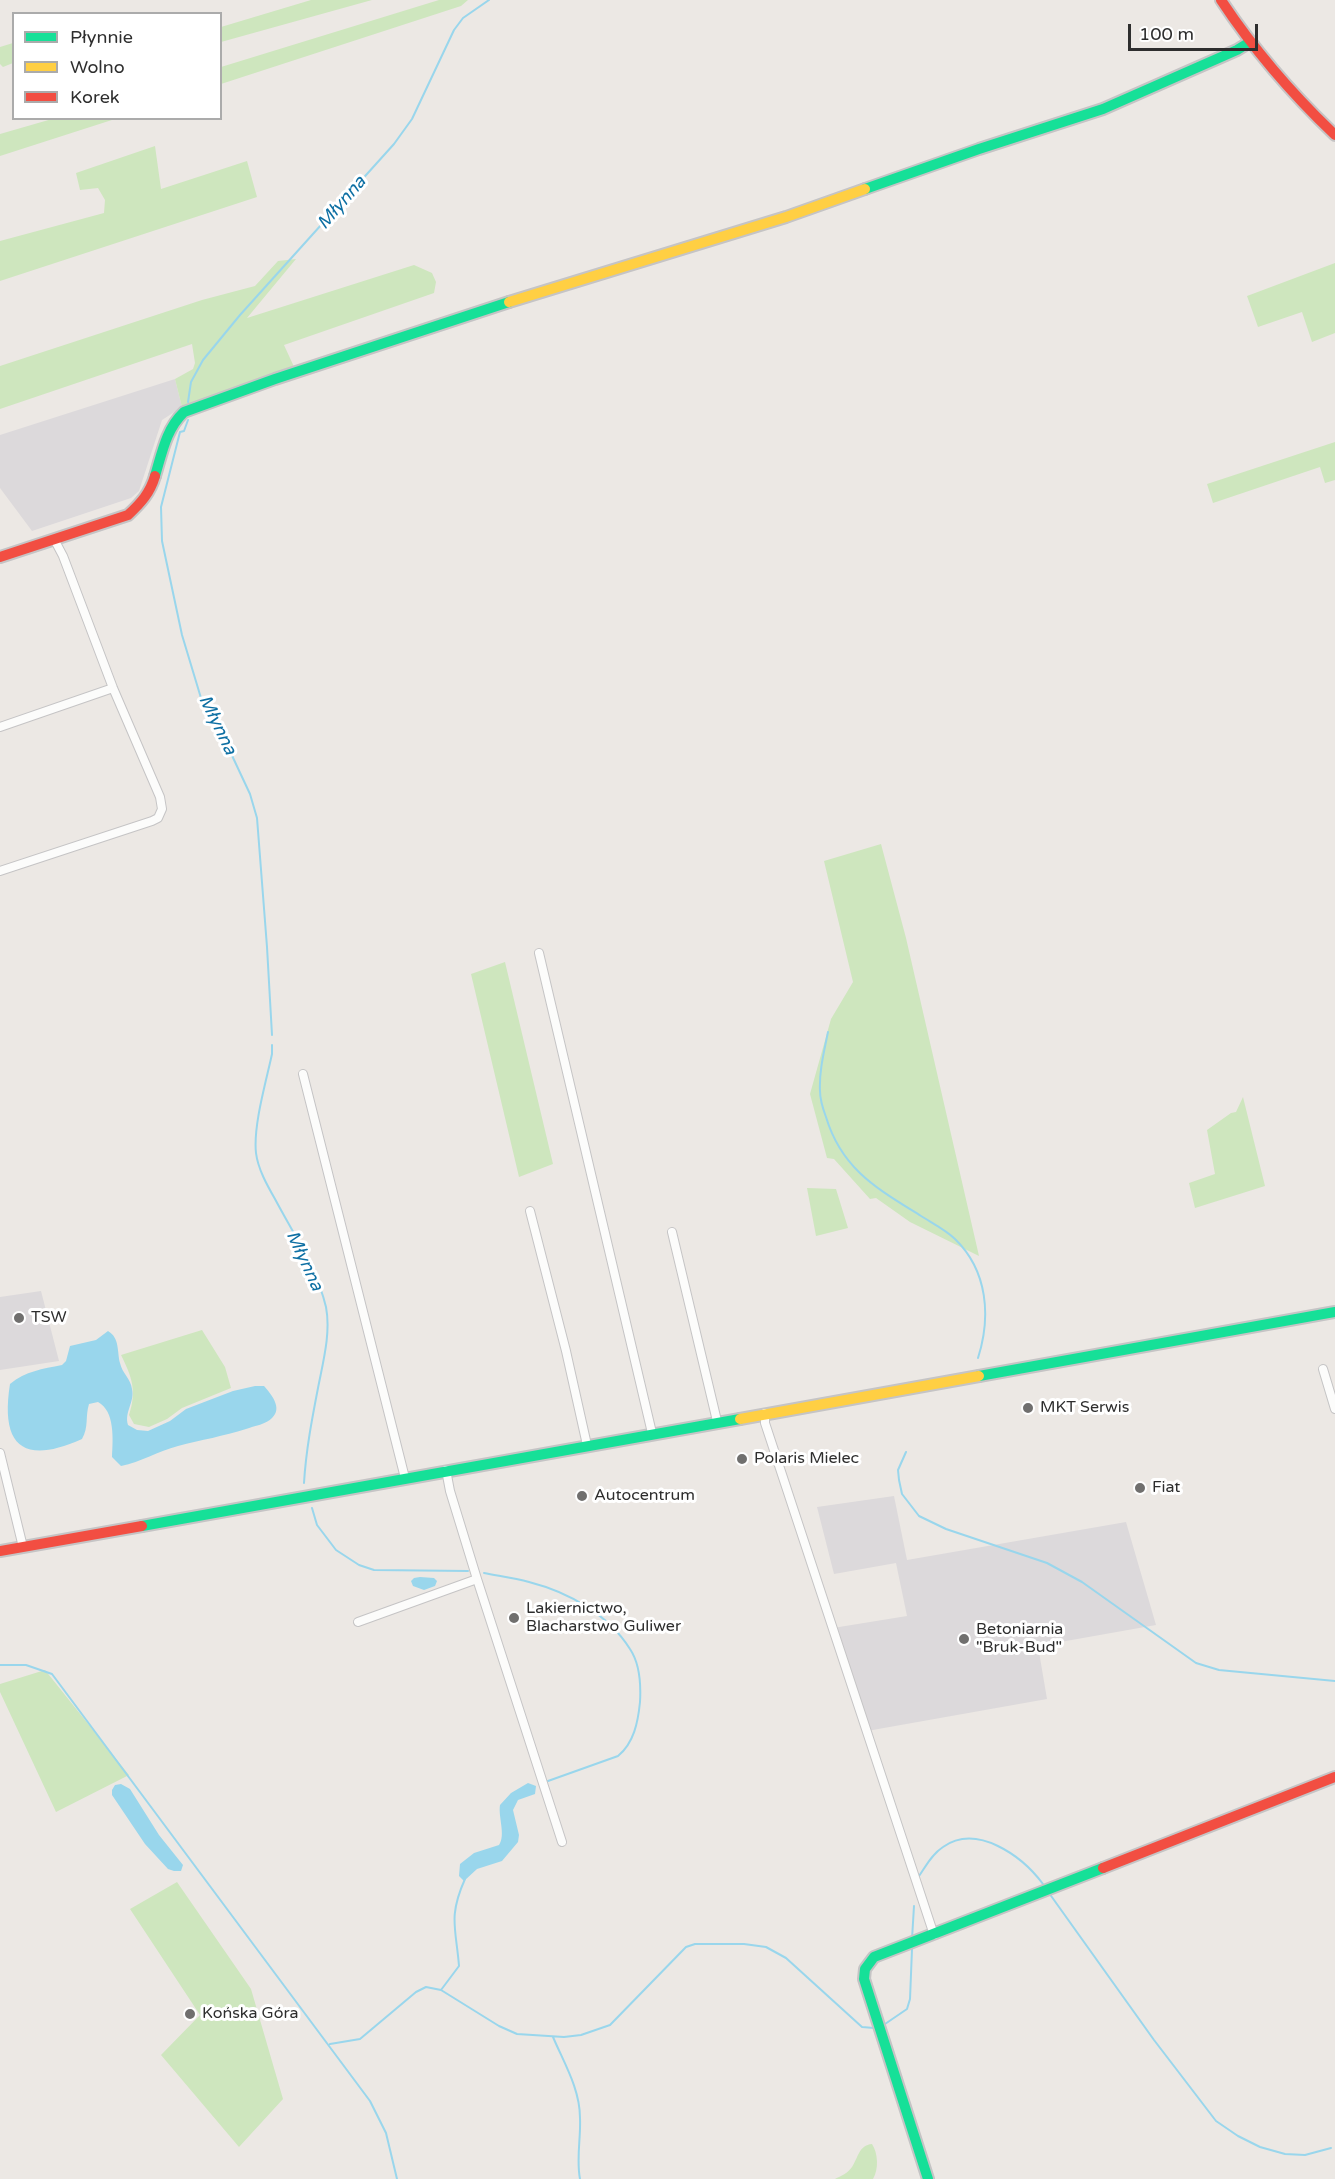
<!DOCTYPE html>
<meta charset="utf-8">
<style>
body{margin:0}
#map{position:relative;width:1335px;height:2179px;overflow:hidden;background:#ece8e4;font-family:"Varela Round",sans-serif}
canvas{display:block}
.legend{position:absolute;left:12px;top:12px;width:210px;height:108px;box-sizing:border-box;background:#fff;border:2px solid #ababab;margin:0;padding:8px 10px;list-style:none;font-size:18px;color:#2e2e2e}
.legend li{display:flex;align-items:center;gap:12px;height:30px}
.legend b{width:30px;border:2px solid #ababab}
.scale{position:absolute;left:1128px;top:24px;width:130px;height:27px;box-sizing:border-box;border:3px solid #2e2e2e;border-top:0;padding-left:8px;font-size:18px;line-height:21px;white-space:nowrap;color:#2e2e2e;-webkit-text-stroke:4px #fff;paint-order:stroke}
</style>
<div id="map">
<canvas width="1335" height="2179"></canvas>
<ul class="legend">
<li><b style="height:8px;background:#16e098"></b>Płynnie</li>
<li><b style="height:8px;background:#ffcf43"></b>Wolno</li>
<li><b style="height:8px;background:#f24e42"></b>Korek</li>
</ul>
<div class="scale">100 m</div>
</div>
<script>
const context = document.querySelector('canvas').getContext('2d');
context.lineJoin = 'round';
function fillPath(path, color) {
  context.fillStyle = color;
  context.fill(path, 'evenodd');
}
function trace(path, color, width, dash) {
  context.strokeStyle = color;
  context.lineWidth = width;
  context.lineCap = dash ? 'butt' : 'round';
  context.setLineDash(dash || []);
  context.stroke(path);
}
function write(font, color, halo, rows, align = 'center') {
  context.font = font + ' "Varela Round",sans-serif';
  context.lineWidth = 6;
  context.setLineDash([]);
  context.textBaseline = 'middle';
  context.strokeStyle = halo;
  context.fillStyle = color;
  for (const [text, x, y, turn = 0] of rows) {
    context.save();
    context.translate(x, y);
    context.rotate((+turn || 0) * Math.PI / 180);
    context.textAlign = isNaN(turn) ? turn : align;
    if (halo) context.strokeText(text, 0, 0);
    context.fillText(text, 0, 0);
    context.restore();
  }
}
fillPath(new Path2D(`
 M175,379L182,407L162,420L139,491L131,498L32,531L0,488V435Z
 M41,1291L59,1361L0,1370V1297Z
 M894,1496L907,1560L1126,1522L1156,1625L1038,1646L1047,1699L867,1731L833,1628L907,1616L896,1563L834,1574L817,1507Z`), '#dcd9db');
fillPath(new Path2D(`
 M311,0H372L221,42V27Z
 M439,0H468L461,6L221,84V67Z
 M13,43V63L3,67L0,64V47Z
 M52,119H115L0,156V134Z
 M155,146L161,189L247,161L257,197L0,281V241L104,213L105,200L98,188L80,190L76,173Z
 M296,259L247,318L414,265L432,273L436,282L434,293L284,345L295,369L182,407L175,379L193,369L195,363L192,344L0,409V366L202,300L255,286L278,261Z
 M1335,263V333L1312,342L1302,312L1258,327L1247,296Z
 M1335,442V480L1325,483L1320,467L1213,503L1207,484Z
 M881,844L906,938L979,1256L910,1222L876,1198L870,1199L834,1159L827,1158L810,1094L831,1019L853,982L824,861Z
 M505,962L553,1164L519,1177L471,974Z
 M1243,1097L1265,1186L1195,1208L1189,1183L1215,1174L1207,1130L1231,1113L1236,1112Z
 M807,1188L836,1189L848,1228L816,1236Z
 M202,1330L225,1367L231,1388L182,1408L167,1419L149,1427L134,1424L129,1415C137,1391 132,1377 121,1355Z
 M45,1670L129,1775L56,1812L0,1692V1684Z
 M177,1882L251,1989L283,2099L239,2147L161,2055L200,2015L130,1909Z
 M872,2144C878,2153 879,2169 873,2179H835C841,2176 848,2173 852,2167C858,2158 859,2145 872,2144Z`), '#cee6be');
fillPath(new Path2D(`
 M108,1331C120,1338 117,1352 120,1363C122,1373 131,1379 132,1389C135,1402 124,1412 128,1425L137,1430L148,1431L170,1421L186,1409L233,1391L255,1386H264C271,1394 283,1408 272,1418C267,1424 254,1426 246,1429C224,1436 201,1440 178,1446C158,1451 141,1462 121,1466L112,1457C113,1439 115,1411 98,1402L89,1404C85,1417 89,1427 82,1439C24,1465 0,1447 10,1384C26,1371 42,1369 62,1365L66,1361L70,1346L96,1340Z
 M420,1577L434,1578L437,1581L435,1586L424,1590L413,1586L411,1581L414,1578Z
 M528,1783L536,1786L535,1794L518,1800L513,1810L519,1835L518,1842L502,1861L477,1869L464,1881L459,1876L460,1864L474,1853L499,1845C506,1835 498,1817 500,1805L511,1793Z
 M121,1784L130,1789L159,1835L183,1865L181,1871H174L168,1869L145,1844L112,1795V1790L115,1785Z`), '#99d6ec');
trace(new Path2D(`
 M188,402L191,382L203,360L240,315L394,144L412,119L454,30L463,18L489,0
 M188,420L184,431L180,432L161,507L162,541L182,635L204,708L228,747L250,794L257,818L267,947L272,1035
 M828,1032C824,1052 819,1071 820,1091C820,1100 823,1109 826,1117C842,1170 878,1189 921,1216C932,1223 946,1230 955,1239C988,1271 991,1317 978,1358
 M272,1045V1054C266,1082 253,1126 256,1153C258,1169 267,1185 275,1199C293,1233 317,1269 326,1307C331,1333 323,1362 318,1388C312,1419 306,1450 304,1483
 M906,1452L898,1470L899,1480L902,1494L919,1516L946,1529L1047,1563L1082,1582L1196,1663L1219,1670L1335,1681
 M312,1508L317,1525L336,1550L359,1565L374,1570L468,1571
 M484,1573C499,1576 514,1578 529,1582C568,1592 608,1614 630,1649C640,1664 641,1685 640,1702C638,1722 634,1743 618,1756L548,1781
 M0,1665H26L52,1674L370,2101L386,2133L397,2179
 M919,1876C926,1866 932,1854 943,1847C977,1823 1022,1856 1043,1884
 M1049,1893L1154,2040L1216,2121L1238,2136L1260,2147L1285,2154L1305,2155L1331,2148
 M912,1939L914,1906
 M441,1990L459,1966C456,1928 448,1917 465,1879
 M885,2024L907,2009L910,1999L912,1949
 M553,2037C564,2063 580,2089 580,2118C581,2138 576,2159 580,2179
 M330,2044L360,2039L416,1992L426,1987L441,1990L499,2026L517,2034L564,2037L581,2035L610,2025L686,1947L695,1944H744L766,1947L786,1958L862,2027L874,2028`), '#99d6ec', 2);
const street = new Path2D(`
 M0,727L113,688
 M0,871L152,821L158,818L162,809L160,797L113,688L63,556L54,539
 M539,953L652,1433
 M303,1074L405,1478
 M530,1211L566,1351L587,1445
 M672,1232L717,1421
 M1323,1369L1335,1409
 M765,1413V1423L934,1935
 M0,1453L23,1547
 M446,1470L450,1491L477,1579L562,1842
 M358,1622L477,1579`);
const fast = new Path2D(`
 M865,189L979,149L1103,109L1237,50L1250,42
 M155,476C162,453 166,429 184,412L275,379L509,302
 M979,1376L1335,1312
 M142,1526L740,1419
 M928,2179L864,1979L865,1969L874,1957L1103,1868`);
const slow = new Path2D(`
 M509,302L786,217L865,189
 M740,1419L979,1376`);
const jam = new Path2D(`
 M1221,0C1254,50 1292,94 1335,135
 M0,557L128,515C141,503 150,493 155,476
 M0,1551L142,1526
 M1103,1868L1335,1777`);
trace(street, '#c5c4c5', 10);
trace(fast, '#c5c4c5', 14);
trace(slow, '#c5c4c5', 14);
trace(jam, '#c5c4c5', 14);
trace(street, '#fcfcfb', 8);
trace(fast, '#16e098', 10);
trace(slow, '#ffcf43', 10);
trace(jam, '#f24e42', 10);
for (const [x, y, r, color] of [
 [19,1318,6,"#706f6e"],
 [1028,1408,6,"#706f6e"],
 [742,1459,6,"#706f6e"],
 [1140,1488,6,"#706f6e"],
 [582,1496,6,"#706f6e"],
 [514,1618,6,"#706f6e"],
 [964,1639,6,"#706f6e"],
 [190,2014,6,"#706f6e"]
]) {
  const dot = new Path2D();
  dot.arc(x, y, r, 0, 2 * Math.PI);
  context.fillStyle = color;
  context.fill(dot);
  trace(dot, '#fff', 2);
}
write('16px', '#2e2e2e', '#fff', [
 ["TSW",31,1318],
 ["MKT Serwis",1040,1408],
 ["Polaris Mielec",754,1459],
 ["Fiat",1152,1488],
 ["Autocentrum",594,1496],
 ["Lakiernictwo,",526,1609],
 ["Blacharstwo Guliwer",526,1627],
 ["Betoniarnia",976,1630],
 ["\"Bruk-Bud\"",976,1648],
 ["Końska Góra",202,2014]
], 'left');
write('italic 18px', '#0d6fa3', '#fff', [
 ["Młynna",342,203,-49],
 ["Młynna",217,725,64],
 ["Młynna",304,1261,65]
]);
</script>
